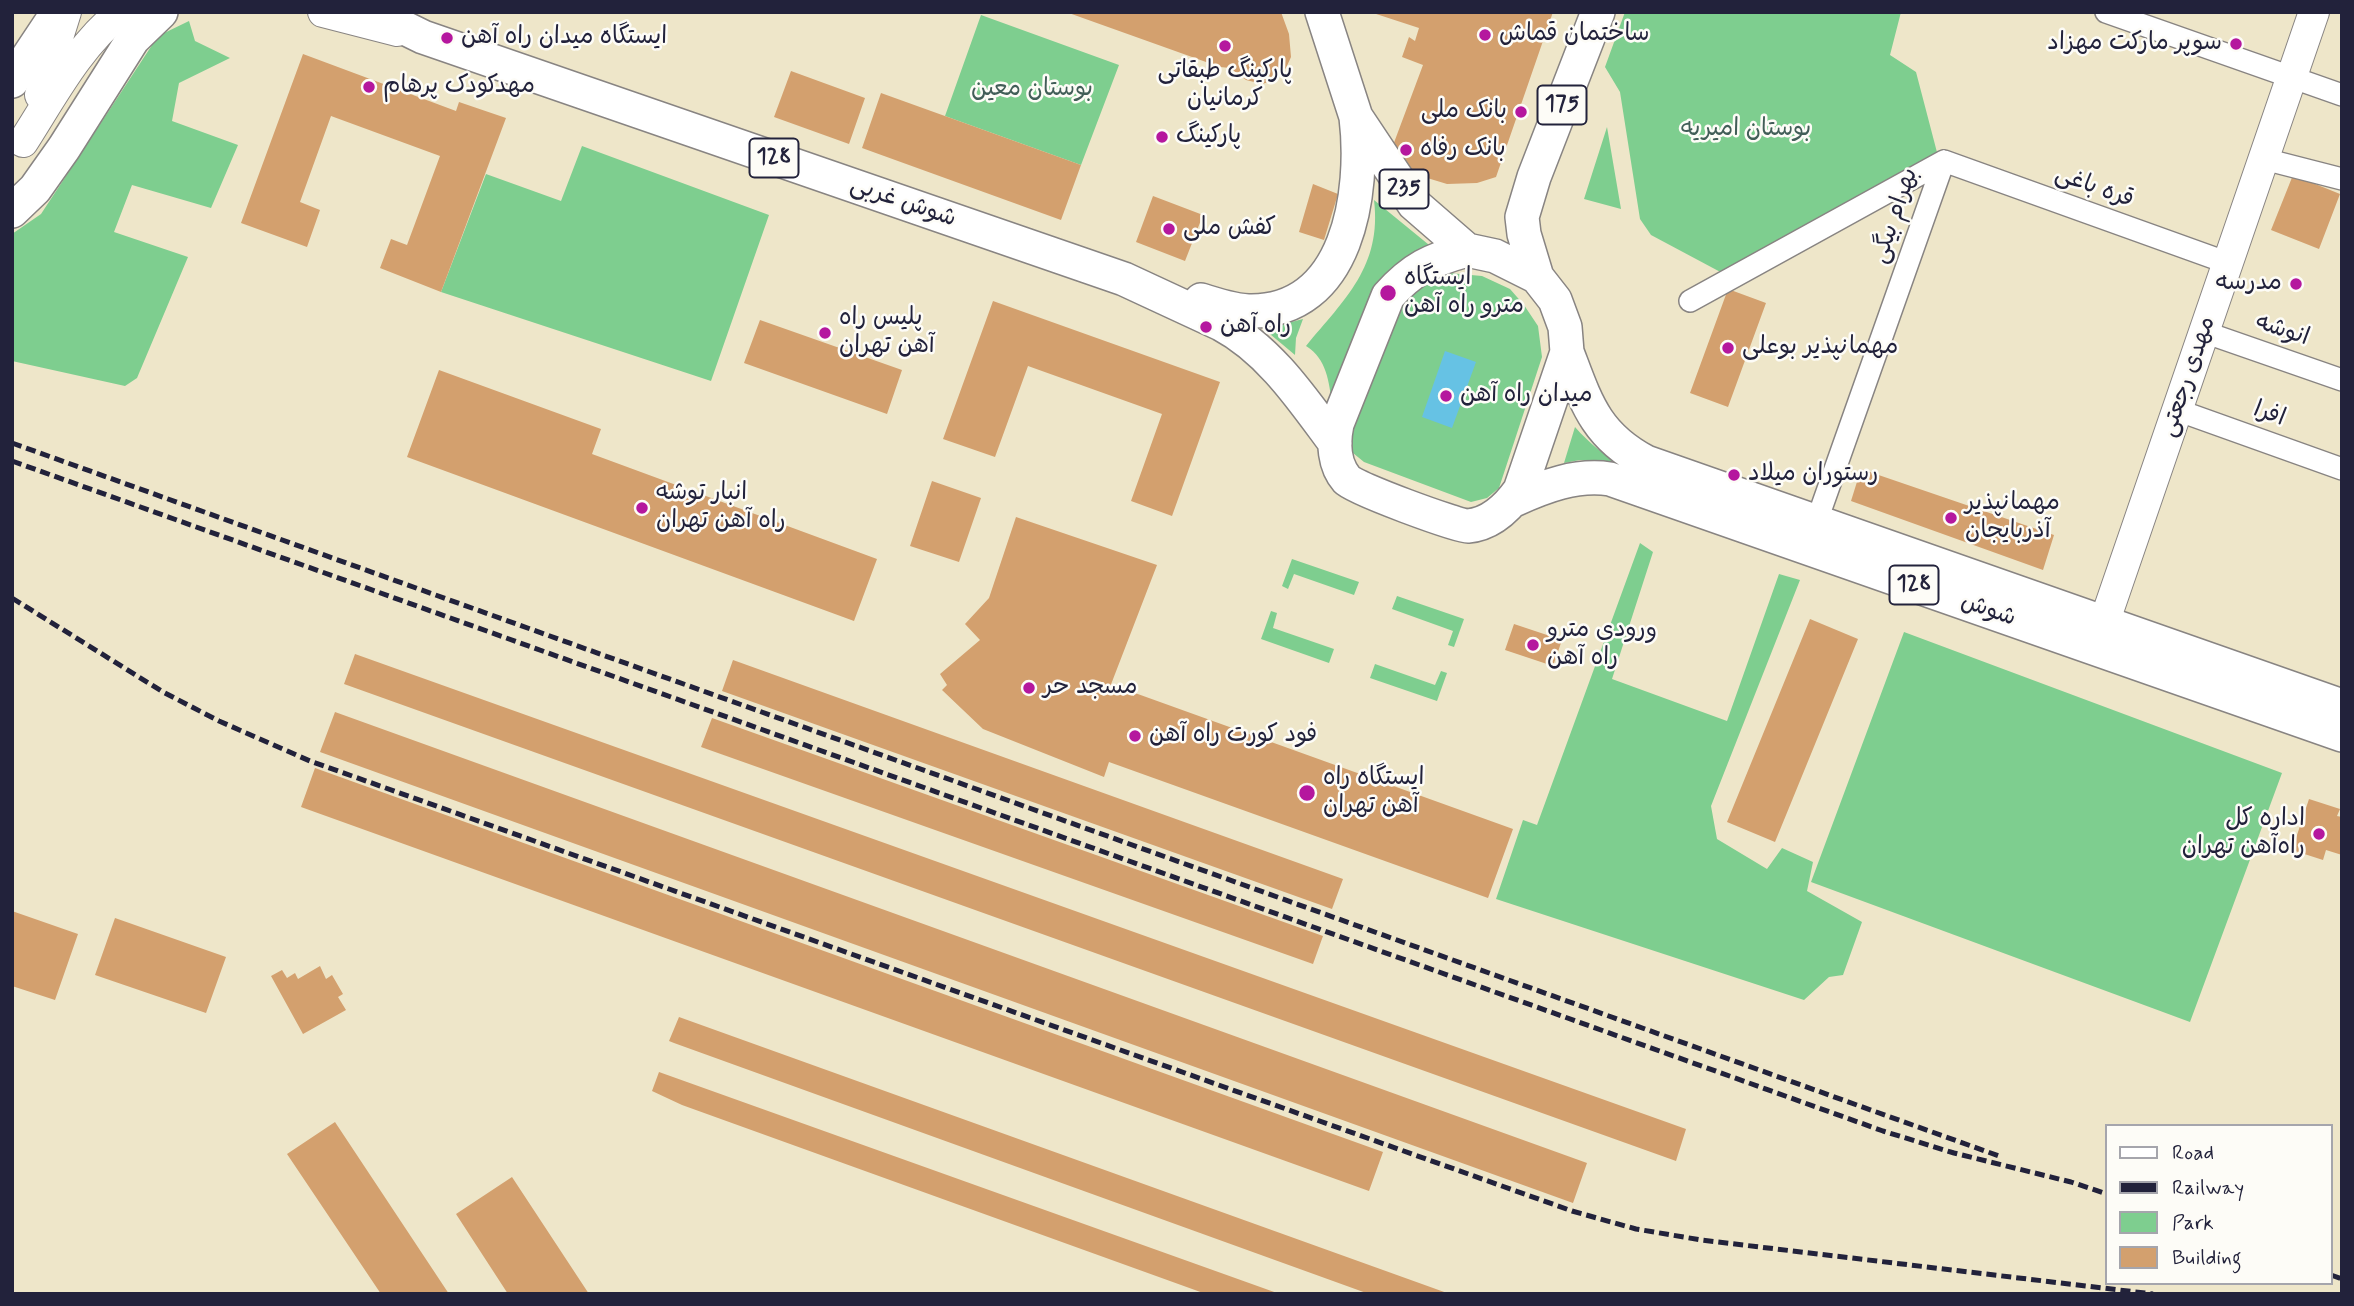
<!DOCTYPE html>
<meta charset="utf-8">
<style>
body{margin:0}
#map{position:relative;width:2354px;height:1306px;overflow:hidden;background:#eee6c9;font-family:Mynerve,sans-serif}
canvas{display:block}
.frame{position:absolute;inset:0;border:14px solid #22223b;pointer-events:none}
.legend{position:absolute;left:2105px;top:1124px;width:228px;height:161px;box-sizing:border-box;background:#fdfcf7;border:2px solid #a5a5ac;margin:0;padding:9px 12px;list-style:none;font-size:21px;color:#22223b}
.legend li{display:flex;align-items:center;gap:14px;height:35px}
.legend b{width:35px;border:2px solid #a5a5ac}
</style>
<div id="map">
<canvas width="2354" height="1306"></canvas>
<div class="frame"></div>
<ul class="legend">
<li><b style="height:9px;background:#fff"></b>Road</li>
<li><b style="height:9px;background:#22223b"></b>Railway</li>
<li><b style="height:19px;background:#7ece8f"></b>Park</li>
<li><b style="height:19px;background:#d3a06e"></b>Building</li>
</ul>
</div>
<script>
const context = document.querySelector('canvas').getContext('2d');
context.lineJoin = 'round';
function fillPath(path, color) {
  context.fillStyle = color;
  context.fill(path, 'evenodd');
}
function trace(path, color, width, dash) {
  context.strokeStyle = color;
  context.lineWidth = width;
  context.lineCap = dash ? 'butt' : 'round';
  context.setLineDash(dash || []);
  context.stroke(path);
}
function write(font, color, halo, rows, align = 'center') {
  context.font = font + ' Mynerve,"Playpen Sans Arabic",sans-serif';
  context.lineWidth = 5;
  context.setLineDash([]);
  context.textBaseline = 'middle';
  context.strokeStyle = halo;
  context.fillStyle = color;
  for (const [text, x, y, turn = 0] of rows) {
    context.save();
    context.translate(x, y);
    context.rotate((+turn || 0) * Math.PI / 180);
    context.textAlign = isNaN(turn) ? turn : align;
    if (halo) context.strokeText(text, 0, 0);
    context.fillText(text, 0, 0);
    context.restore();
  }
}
fillPath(new Path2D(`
 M1625,12H1901L1890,55L1916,72L1939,160L1726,275L1651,235L1640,219L1620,92L1605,67Z
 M981,15L1119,65L1081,165L945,116Z
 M189,21L195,41L230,58L179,83L172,121L238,145L211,208L132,185L114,232L188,257L137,378L125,386L12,361V234L41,214L158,36Z
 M1607,127L1621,209L1584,199Z
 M582,146L769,215L711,381L441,292L486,174L561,201Z
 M1374,200L1434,249L1332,404C1329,382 1327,359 1306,346C1345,299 1382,266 1374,200Z
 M1449,273L1482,276L1510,289L1524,305L1538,326L1542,357L1499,488L1487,498L1471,502L1364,462L1353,453L1348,434L1391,314L1419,286Z
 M1303,319L1296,338L1295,355L1264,329Z
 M1575,427C1590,444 1605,456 1625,466L1580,460L1564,463Z
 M1640,543L1653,552L1612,679L1727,721L1779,574L1800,580L1711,806L1717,839L1767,869L1782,848L1813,862L1807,891L1862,922L1843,975L1829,977L1804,1000L1496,899L1523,820L1537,825Z
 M1292,559L1359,582L1354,595L1294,574L1288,589L1282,586Z
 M1397,596L1464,619L1454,647L1448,645L1453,631L1392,609Z
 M1271,611L1277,613L1273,628L1334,649L1329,663L1261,639Z
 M1904,632L2282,773L2190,1022L1811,882Z
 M1375,664L1435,685L1441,671L1447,673L1437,701L1370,678Z`), '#7ece8f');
fillPath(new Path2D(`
 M1445,351L1476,362L1452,428L1422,417Z`), '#66c2e4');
fillPath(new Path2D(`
 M1066,12H1281L1289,34L1291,57L1286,68L1278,76L1272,81L1262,84L1246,80L1230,68L1220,67Z
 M1370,12H1553L1496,177L1477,183L1447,184L1424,177L1406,165L1392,148L1423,65L1402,57L1409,37L1415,41L1419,28Z
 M303,54L456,111L459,102L506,118L441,292L380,268L391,239L407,245L440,156L331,116L300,202L320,210L307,247L241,223Z
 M791,71L865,98L849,144L774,117Z
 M881,93L1081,165L1061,220L862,148Z
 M2293,175L2340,194L2319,249L2271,230Z
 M1313,184L1338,194L1324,240L1299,232Z
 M1153,196L1203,215L1185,261L1136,242Z
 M1728,289L1766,303L1728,407L1690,393Z
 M993,301L1220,382L1172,516L1131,501L1162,414L1028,366L995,457L943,439Z
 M760,320L902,370L887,414L744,363Z
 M439,370L601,429L592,454L877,559L854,621L407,457Z
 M1861,469L2054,535L2043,570L1851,501Z
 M932,481L981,498L959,562L910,546Z
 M1016,517L1157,565L1110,687L1134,696L1135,693L1513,829L1488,898L1109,762L1104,777L983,729L942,690L947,685L940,674L980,640L965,624L989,598Z
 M1810,619L1858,639L1775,842L1727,822Z
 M1514,624L1562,640L1553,666L1505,650Z
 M355,654L1686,1129L1676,1161L344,684Z
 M733,660L1343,879L1332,909L722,691Z
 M335,712L1587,1163L1573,1203L320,752Z
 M712,718L1323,936L1313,964L701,747Z
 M315,768L1383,1152L1369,1191L301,807Z
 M2309,799L2340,809L2337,816L2342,817V855L2326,850L2323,860L2292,850Z
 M12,911L78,934L55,1000L12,986Z
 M115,918L226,957L206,1013L95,975Z
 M320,966L326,979L332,975L343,994L338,997L346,1010L303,1034L271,976L282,970L287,978L295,973L298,979Z
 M679,1017L1447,1293V1294H1369L674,1043L669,1041Z
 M659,1072L1277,1293V1294H1206L682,1105L652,1091Z
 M335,1122L449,1294H381L287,1154Z
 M512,1177L589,1294H508L456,1214Z`), '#d3a06e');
const street = new Path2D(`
 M2106,12L2342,95
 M2264,159L2342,179
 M1944,161L2228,263
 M1690,301L1944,161
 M2204,332L2342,380
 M2177,410L2342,469
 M1816,523L1944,161`);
const secondary = new Path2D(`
 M323,12L397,31
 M40,95L66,12
 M23,142C52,97 78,46 121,12
 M2104,623L2314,12`);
const primary = new Path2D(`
 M372,12L423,37L1124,279L1221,324C1270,350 1303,400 1335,443
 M1322,12L1356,117L1414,204L1467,250
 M12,81L58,12
 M12,211L35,189L64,148L133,39L161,12
 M1467,250L1495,256L1537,277L1555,300L1565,327L1567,352L1520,490C1508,507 1491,524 1468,526C1457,526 1354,488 1347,480C1334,465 1333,443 1337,424L1388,296C1413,268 1431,260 1467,250Z
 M1537,277L1524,234L1522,217L1534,177L1598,12
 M1201,300C1216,305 1232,310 1248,311C1349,314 1365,191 1356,117
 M1567,352C1586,402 1595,435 1646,462L2342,706
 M1514,500C1545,486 1576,474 1610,479L2342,735`);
trace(street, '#888482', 24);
trace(secondary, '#888482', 32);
trace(primary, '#888482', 36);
trace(street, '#fff', 21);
trace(secondary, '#fff', 30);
trace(primary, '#fff', 33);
trace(new Path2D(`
 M12,443L1999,1156
 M12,461L1883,1131L1954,1153L2071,1182L2107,1194
 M12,598L163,692L219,721L310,761L1572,1211L1636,1229L1701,1240L2153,1294
 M2331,1275L2342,1279`), '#22223b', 5, [10, 5]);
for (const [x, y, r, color] of [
 [1485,35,7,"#b5179e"],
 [447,38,7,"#b5179e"],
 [2236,44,7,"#b5179e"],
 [1225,46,7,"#b5179e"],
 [369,87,7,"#b5179e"],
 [1521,112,7,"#b5179e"],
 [1162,137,7,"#b5179e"],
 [1406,150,7,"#b5179e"],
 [1169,229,7,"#b5179e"],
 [2296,284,7,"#b5179e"],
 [1388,293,9,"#b5179e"],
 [1206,327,7,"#b5179e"],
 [825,333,7,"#b5179e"],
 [1728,348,7,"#b5179e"],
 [1446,396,7,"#b5179e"],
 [1734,475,7,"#b5179e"],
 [642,508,7,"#b5179e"],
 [1951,518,7,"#b5179e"],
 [1533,645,7,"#b5179e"],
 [1029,688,7,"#b5179e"],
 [1135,736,7,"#b5179e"],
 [1307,793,9,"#b5179e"],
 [2319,834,7,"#b5179e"]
]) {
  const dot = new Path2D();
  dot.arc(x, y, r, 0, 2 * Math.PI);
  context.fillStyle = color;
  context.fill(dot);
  trace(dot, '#fdfcf7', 2.5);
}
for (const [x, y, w] of [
 [1562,105,49],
 [774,158,49],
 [1404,189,49],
 [1914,585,49]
]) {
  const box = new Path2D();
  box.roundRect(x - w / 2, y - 19.5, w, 39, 5);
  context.fillStyle = '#fdfcf7';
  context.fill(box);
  trace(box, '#22223b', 2);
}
write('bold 23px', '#22223b', null, [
 ["175",1562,105],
 ["128",774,158],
 ["235",1404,189],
 ["128",1914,585]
]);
write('24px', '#22223b', '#fdfcf7', [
 ["ساختمان قماش",1499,35],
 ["ایستگاه میدان راه آهن",461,38],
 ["سوپر مارکت مهزاد",2222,44,"right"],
 ["پارکینگ طبقاتی",1225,72,"center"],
 ["کرمانیان",1225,100,"center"],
 ["مهدکودک پرهام",383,87],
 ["بانک ملی",1507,112,"right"],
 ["پارکینگ",1176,137],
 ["بانک رفاه",1420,150],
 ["کفش ملی",1183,229],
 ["ایستگاه",1404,279],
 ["مترو راه آهن",1404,307],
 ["مدرسه",2282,284,"right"],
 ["پلیس راه",839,319],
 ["آهن تهران",839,347],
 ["راه آهن",1220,327],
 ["مهمانپذیر بوعلی",1742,348],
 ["میدان راه آهن",1460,396],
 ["رستوران میلاد",1748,475],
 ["انبار توشه",656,494],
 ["راه آهن تهران",656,522],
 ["مهمانپذیر",1965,504],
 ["آذربایجان",1965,532],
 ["ورودی مترو",1547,631],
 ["راه آهن",1547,659],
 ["مسجد حر",1043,688],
 ["فود کورت راه آهن",1149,736],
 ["ایستگاه راه",1323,779],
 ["آهن تهران",1323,807],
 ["اداره کل",2305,820,"right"],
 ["راه‌آهن تهران",2305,848,"right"]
], 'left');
write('24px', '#425e58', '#fdfcf7', [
 ["بوستان معین",1032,90],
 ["بوستان امیریه",1746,130]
]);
write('24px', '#22223b', '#fdfcf7', [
 ["قره باغی",2094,188,20],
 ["شوش غربی",903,203,19],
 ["بهرام بیگی",1896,216,-71],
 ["انوشه",2282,331,19],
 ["مهدی رجعتی",2189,377,-71],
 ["افرا",2269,415,20],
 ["شوش",1988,611,19]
]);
</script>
